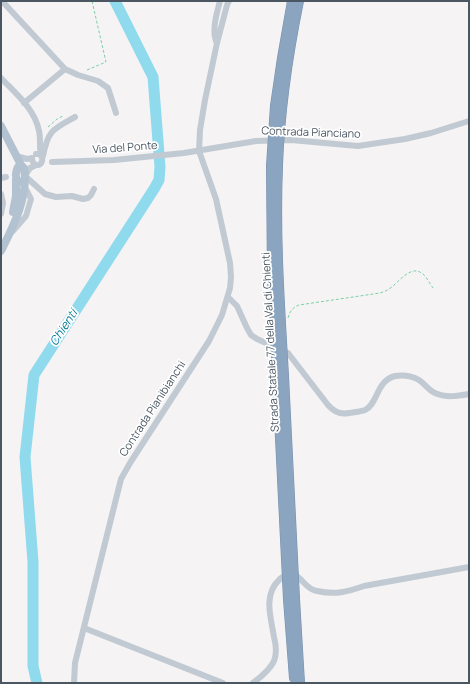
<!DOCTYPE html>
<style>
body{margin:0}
#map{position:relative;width:470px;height:684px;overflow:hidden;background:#f5f3f3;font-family:Manrope,sans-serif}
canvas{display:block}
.frame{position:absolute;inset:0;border:2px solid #4a5661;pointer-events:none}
</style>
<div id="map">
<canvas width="470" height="684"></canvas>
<div class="frame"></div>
</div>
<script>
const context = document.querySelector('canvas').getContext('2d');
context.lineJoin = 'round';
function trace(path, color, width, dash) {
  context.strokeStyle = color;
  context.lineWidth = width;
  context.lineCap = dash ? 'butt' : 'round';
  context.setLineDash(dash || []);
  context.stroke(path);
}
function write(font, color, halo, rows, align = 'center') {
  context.font = font + ' Manrope,sans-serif';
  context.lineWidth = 3.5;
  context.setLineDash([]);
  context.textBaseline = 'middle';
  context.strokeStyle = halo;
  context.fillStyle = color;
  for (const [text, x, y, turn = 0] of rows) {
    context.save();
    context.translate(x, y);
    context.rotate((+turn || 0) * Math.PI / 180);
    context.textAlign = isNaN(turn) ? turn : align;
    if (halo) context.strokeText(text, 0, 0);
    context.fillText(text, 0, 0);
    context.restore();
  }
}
trace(new Path2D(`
 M37,683L33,666V562L25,457L34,375L154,189L159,180L160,167L153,77L115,1`), '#90daee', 11);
const highway = new Path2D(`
 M288,599L294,678
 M295,599L300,683`);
trace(highway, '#7690ad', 10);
trace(new Path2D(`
 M87,70L106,62L92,1
 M48,127L57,119L63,116
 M288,318C290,311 293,307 299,305L380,293C383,292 386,291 389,289C398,284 411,262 424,275C427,278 430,284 433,288`), '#7ad0a6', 1, [3, 2]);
trace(new Path2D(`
 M2,1L65,69L24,103
 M217,43C211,32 217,12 220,1
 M65,69L78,75L98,81L108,88L116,113
 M1,78C15,93 35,109 39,131C41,139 39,148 41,156
 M16,156L27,159L32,158
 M42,157L43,156C48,130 53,129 75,117
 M32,158C32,168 44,167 42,157L39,154H36
 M52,162L114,160L184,153L256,141L291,140L358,146L405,139L431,133L469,121
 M36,165L30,168L25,176L45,194L56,197L72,196L83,199L88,198L91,195L94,189
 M1,178L6,177
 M1,194L3,203L1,214
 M12,232L26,216L31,199L27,191L24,187
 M228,297L237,306L247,328L251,335L257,339L288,353L328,405C334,412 340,415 349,413C354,412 360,412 365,410C378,404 376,381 395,376C402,375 412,376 419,380C425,384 428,390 435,393C446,398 458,396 469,394
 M84,628L223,683
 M74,683L75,663L121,479L130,463L209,341L222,315L230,288L231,277L230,263L216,199L199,151L200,130L205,100L217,43L227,5L229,1
 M253,683C261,677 270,670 274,661C277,654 276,645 274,637C271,618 263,595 279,580C281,577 284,576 287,575C301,571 303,589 317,591C335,595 347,592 364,586L469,567`), '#c1cad2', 6);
trace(new Path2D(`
 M1,126L21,165L24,168C29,196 13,227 1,251
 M21,165L18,167C16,170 15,177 17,180C17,181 19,181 21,182
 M13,212L16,196V179`), '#b3c2d1', 8);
trace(highway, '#8ba5c1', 9);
const highwayBridge = new Path2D(`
 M288,599L272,277L271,166L275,106L282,58L292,1
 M295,599C292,525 288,451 284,376C280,306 275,236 278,165C280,110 288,55 299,1`);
trace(highwayBridge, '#7690ad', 10, []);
trace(highwayBridge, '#8ba5c1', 9);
write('11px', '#4a5661', '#fff', [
 ["Contrada Pianciano",311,133,2],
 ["Via del Ponte",125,148,-4],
 ["Strada Statale 77 della Val di Chienti",271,342,-93],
 ["Contrada Pianibianchi",153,409,-57]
]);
write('italic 12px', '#0c7c9b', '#fff', [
 ["Chienti",64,328,-57]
]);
</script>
